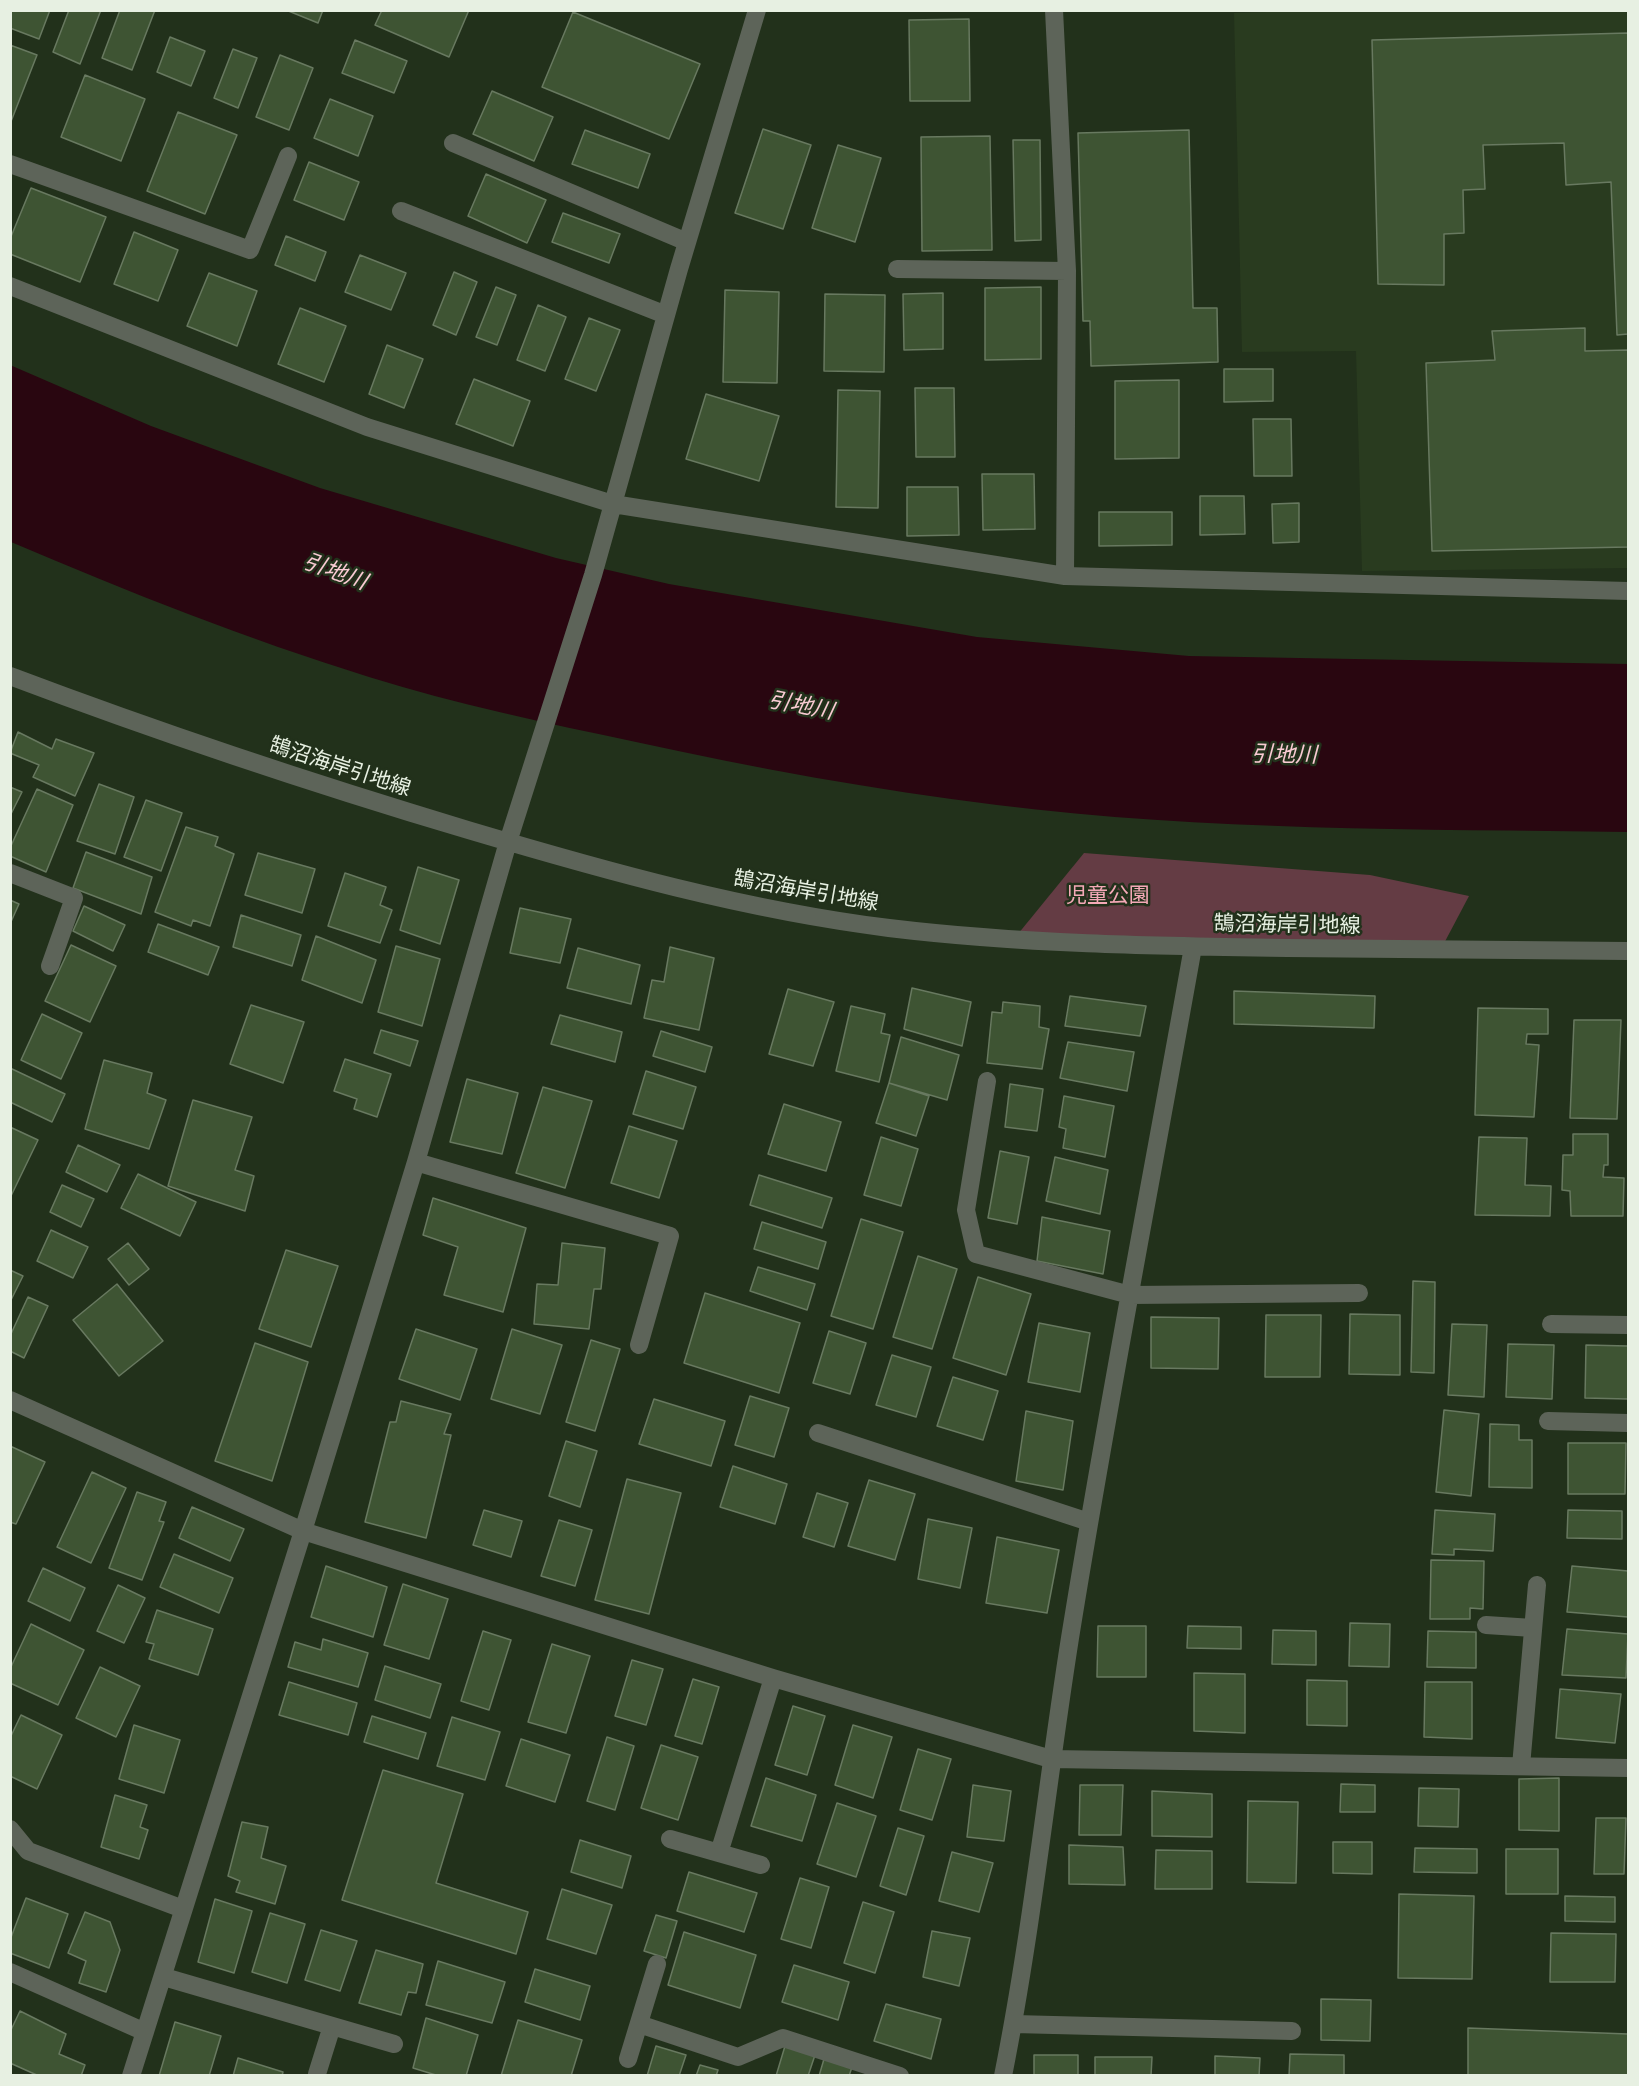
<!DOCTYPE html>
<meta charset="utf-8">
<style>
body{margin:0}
#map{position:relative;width:1639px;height:2086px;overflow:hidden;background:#22311b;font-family:"Alegreya Sans",sans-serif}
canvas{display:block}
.frame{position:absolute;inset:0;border:12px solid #e7f0e2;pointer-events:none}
</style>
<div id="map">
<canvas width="1639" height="2086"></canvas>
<div class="frame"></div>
</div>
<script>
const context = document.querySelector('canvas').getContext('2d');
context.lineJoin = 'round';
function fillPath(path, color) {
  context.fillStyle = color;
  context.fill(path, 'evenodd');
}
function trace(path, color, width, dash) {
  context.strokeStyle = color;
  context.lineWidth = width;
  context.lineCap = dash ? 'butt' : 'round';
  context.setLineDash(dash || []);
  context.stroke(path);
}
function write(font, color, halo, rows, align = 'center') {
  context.font = font + ' "Alegreya Sans","Noto Sans JP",sans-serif';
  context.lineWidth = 5;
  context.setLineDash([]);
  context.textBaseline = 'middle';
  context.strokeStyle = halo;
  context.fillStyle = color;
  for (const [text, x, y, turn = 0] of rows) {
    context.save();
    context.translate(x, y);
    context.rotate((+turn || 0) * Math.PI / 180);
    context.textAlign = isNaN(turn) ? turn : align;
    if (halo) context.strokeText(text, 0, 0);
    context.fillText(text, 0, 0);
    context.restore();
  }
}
fillPath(new Path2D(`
 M1329,10L1628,11V568L1362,571L1356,351L1242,352L1234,13Z`), '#293b1f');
fillPath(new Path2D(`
 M1084,853L1370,875L1469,896L1441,949L1018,934Z`), '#643c44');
fillPath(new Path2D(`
 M10,365L151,426L320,488L556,558L669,584L977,637L1189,656L1628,664V832C1418,829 1206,831 997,805C875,790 755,768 636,742C546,723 456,704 369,677C247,639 128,592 11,542Z`), '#290610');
const building = new Path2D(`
 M10,10H50L39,39L10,28Z
 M69,10H101L80,64L53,52Z
 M120,10H155L132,70L102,58Z
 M286,10H323L318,23Z
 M382,10H469L449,57L375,25Z
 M573,12L700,64L669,139L542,87Z
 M969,19L970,101H910L909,20Z
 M1628,33V334L1617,335L1611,182L1566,185L1564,143L1483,145L1485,189L1463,190L1464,233L1444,234V285L1378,284L1372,40Z
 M170,37L205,51L191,86L157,72Z
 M355,40L407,61L394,93L342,73Z
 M10,45L37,55L10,124Z
 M233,49L257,58L238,108L214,98Z
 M280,55L313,68L289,130L256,117Z
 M85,75L145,99L121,161L61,137Z
 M492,91L553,117L534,161L473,134Z
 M330,99L373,116L358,156L314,138Z
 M178,112L237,135L205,214L147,191Z
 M763,129L811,145L783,229L735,213Z
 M585,130L650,154L638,188L572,164Z
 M1189,130L1193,308H1217L1218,362L1091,366L1090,321H1083L1078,133Z
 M990,136L992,250L922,251L921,137Z
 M1013,140H1040L1041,240L1015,241Z
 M838,145L881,158L855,242L812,228Z
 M309,162L359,182L344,220L294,200Z
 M486,174L546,200L527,243L468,216Z
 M31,188L106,217L80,282L10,254V239Z
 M563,213L620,234L609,263L552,242Z
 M134,232L178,250L158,301L114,284Z
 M286,236L326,252L315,281L275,265Z
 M360,255L406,273L391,310L345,292Z
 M454,272L477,282L456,335L433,325Z
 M209,273L257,291L237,346L187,326Z
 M496,287L516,295L497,345L476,337Z
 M1041,287V359L985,360V288Z
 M725,290L779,292L777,383L723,382Z
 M943,293V349L904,350L903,294Z
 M825,294L885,295L884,372L824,371Z
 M538,305L566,317L545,371L517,360Z
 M300,308L346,326L324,382L278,364Z
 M589,318L620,330L596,391L565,379Z
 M1585,328V351L1628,350V547L1432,551L1426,363L1495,360L1492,331Z
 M387,345L423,359L404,408L369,394Z
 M1224,369H1273V401L1224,402Z
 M474,379L530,401L513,446L456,424Z
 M1179,380V458L1115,459V381Z
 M915,388H954L955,457H916Z
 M838,390L880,391L878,508L836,507Z
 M706,394L779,416L759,481L686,459Z
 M1253,419H1291L1292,476H1254Z
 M982,474H1034L1035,529L983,530Z
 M907,487H958L959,535L907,536Z
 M1200,496H1244L1245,534L1200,535Z
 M1299,503V542L1273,543L1272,504Z
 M1099,512H1172V545L1099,546Z
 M18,732L52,749L56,739L94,753L75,796L33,777L39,765L10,753Z
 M99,784L134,797L115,854L77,841Z
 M10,787L22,792L10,816Z
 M37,789L73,805L46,872L10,856V848Z
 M146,800L182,813L161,871L124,857Z
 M186,827L218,837L215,846L234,854L210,926L193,920L191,926L155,912Z
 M86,852L152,877L141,914L73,888Z
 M258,853L315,869L302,913L245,895Z
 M418,867L459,880L440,944L400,930Z
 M345,873L386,887L380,905L392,910L380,943L328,926Z
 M10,900L19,904L10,924Z
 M84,906L125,925L113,951L73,931Z
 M520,908L571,919L560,963L510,953Z
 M241,915L301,935L292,966L233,947Z
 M158,924L219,947L208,975L148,952Z
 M316,936L376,960L362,1003L302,980Z
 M71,945L116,966L90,1022L45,1001Z
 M396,946L440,959L422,1026L378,1012Z
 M670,947L714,958L699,1030L644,1018L652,980L664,982Z
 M578,948L640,965L631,1004L567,988Z
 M912,988L971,1002L962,1046L904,1029Z
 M788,989L834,1002L813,1066L769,1054Z
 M1234,991L1375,996L1374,1028L1234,1024Z
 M1070,996L1146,1006L1140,1036L1065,1026Z
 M1003,1002L1040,1006L1039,1027L1049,1029L1042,1069L987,1063L992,1012L1002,1013Z
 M251,1005L304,1022L283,1083L230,1064Z
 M851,1006L885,1014L881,1033L890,1035L879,1082L836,1071Z
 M1478,1008L1548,1009V1034H1527L1526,1044L1539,1045L1534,1117L1475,1115Z
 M42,1014L82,1033L61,1079L21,1060Z
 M560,1015L622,1032L615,1062L551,1044Z
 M1574,1020H1621L1617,1119L1570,1118Z
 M381,1030L418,1041L410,1066L374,1053Z
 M661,1031L712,1047L705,1072L653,1056Z
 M901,1037L959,1055L947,1100L889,1083Z
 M1068,1042L1134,1052L1127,1091L1060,1078Z
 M345,1059L391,1074L377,1117L354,1109L357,1099L334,1091Z
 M104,1060L152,1073L147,1093L166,1100L149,1149L85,1129Z
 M10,1068L65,1094L52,1122L10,1102Z
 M646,1071L696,1087L683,1129L633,1114Z
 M467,1079L518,1093L502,1154L450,1142Z
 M889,1083L929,1096L916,1136L876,1123Z
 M1010,1084L1043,1089L1037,1131L1005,1127Z
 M543,1087L592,1101L565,1188L516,1173Z
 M1064,1096L1114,1106L1105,1157L1063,1148L1066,1129L1059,1127Z
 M193,1100L252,1117L235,1170L254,1176L245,1211L168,1186Z
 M784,1104L841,1122L826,1171L768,1154Z
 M629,1126L677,1141L659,1198L611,1183Z
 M10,1127L38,1140L10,1198Z
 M1573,1134H1608V1165H1604L1603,1177L1624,1178L1623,1216H1571L1570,1191L1562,1190L1563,1155H1573Z
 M881,1137L918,1149L901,1206L864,1195Z
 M1479,1137L1527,1138L1525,1185L1551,1186L1550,1216L1475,1215Z
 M78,1145L120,1165L107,1192L66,1172Z
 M1000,1151L1029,1157L1017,1224L988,1218Z
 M1055,1157L1108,1170L1100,1214L1046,1201Z
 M138,1174L196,1202L180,1236L121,1208Z
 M759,1175L832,1198L822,1228L750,1205Z
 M62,1185L94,1199L81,1227L50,1212Z
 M433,1198L526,1228L503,1312L444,1295L458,1247L423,1235Z
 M1042,1217L1110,1231L1103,1274L1037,1261Z
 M861,1219L903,1232L873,1329L831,1316Z
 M762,1222L826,1242L818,1269L754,1249Z
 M51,1230L88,1247L73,1278L37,1261Z
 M128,1243L149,1269L129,1285L108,1259Z
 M562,1243L605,1248L601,1289H594L589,1329L534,1324L537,1284L558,1285Z
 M286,1250L338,1266L311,1347L259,1329Z
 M918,1256L957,1269L932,1349L893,1337Z
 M758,1267L815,1284L807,1310L750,1291Z
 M10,1270L23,1276L10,1302Z
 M978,1277L1031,1294L1006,1375L953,1358Z
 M1413,1281L1435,1282L1434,1373L1411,1372Z
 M117,1284L163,1341L119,1376L73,1320Z
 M705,1293L800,1323L779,1393L684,1363Z
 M28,1297L48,1306L24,1358L10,1351V1336Z
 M1350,1314L1400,1315V1375L1349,1374Z
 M1266,1315H1321L1320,1377H1265Z
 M1151,1317L1219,1318L1218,1369L1151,1368Z
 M1039,1323L1090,1333L1080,1392L1028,1382Z
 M1452,1324L1487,1325L1484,1397L1448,1395Z
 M416,1329L477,1349L460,1400L399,1379Z
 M512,1329L562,1345L540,1414L491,1399Z
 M829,1331L866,1343L850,1394L813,1383Z
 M591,1340L620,1349L595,1431L566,1422Z
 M255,1343L308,1362L272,1481L215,1461Z
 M1508,1344L1554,1345L1552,1399L1506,1397Z
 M1586,1345L1628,1346V1399L1585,1398Z
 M892,1355L931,1367L916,1417L876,1405Z
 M953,1377L998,1391L983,1440L937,1426Z
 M750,1396L789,1408L774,1457L735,1445Z
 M654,1399L725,1421L711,1466L639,1444Z
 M401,1401L451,1414L444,1434L451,1435L426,1538L365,1522L390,1422H396Z
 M1444,1410L1479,1414L1471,1496L1436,1492Z
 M1026,1411L1073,1421L1063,1490L1016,1481Z
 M1490,1424L1519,1425V1440H1532V1488L1489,1487Z
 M566,1441L597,1451L580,1507L549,1496Z
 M1568,1443H1626L1625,1494H1568Z
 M10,1446L45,1462L16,1524L10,1522Z
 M733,1466L787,1484L775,1524L720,1507Z
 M92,1472L126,1488L91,1563L57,1547Z
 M627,1479L681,1493L649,1614L595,1600Z
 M869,1480L915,1494L895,1560L848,1546Z
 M137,1492L166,1502L159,1521L164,1522L142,1580L109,1568Z
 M817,1493L848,1503L834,1547L803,1537Z
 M192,1507L244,1529L230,1561L179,1538Z
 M484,1510L522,1521L511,1557L473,1545Z
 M1435,1510L1495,1514L1493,1551L1454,1549V1555L1432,1554Z
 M1568,1510L1622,1511V1539L1567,1538Z
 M928,1519L972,1528L960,1588L918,1579Z
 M559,1520L592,1530L575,1586L541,1576Z
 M997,1537L1059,1550L1047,1613L986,1603Z
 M174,1554L233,1578L219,1613L160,1587Z
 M1431,1560L1484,1561L1483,1609L1470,1608V1619H1430Z
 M326,1566L387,1587L373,1637L311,1617Z
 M1572,1566L1628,1571V1617L1567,1612Z
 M43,1568L85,1588L70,1621L28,1601Z
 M403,1584L448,1599L429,1659L384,1645Z
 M118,1585L145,1598L124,1643L97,1631Z
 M157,1610L213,1629L198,1675L149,1659L154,1644L146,1642Z
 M1350,1623L1390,1624L1389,1667L1349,1666Z
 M31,1624L84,1650L58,1705L10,1683V1669Z
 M1098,1626H1146V1677H1097Z
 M1188,1626L1241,1627V1649L1187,1648Z
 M1567,1629L1628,1634L1626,1678L1562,1675Z
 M1273,1630L1316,1631V1665L1272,1664Z
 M483,1631L511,1640L489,1710L461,1701Z
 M1428,1631L1476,1632V1668L1427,1667Z
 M323,1639L368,1653L358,1687L288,1667L295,1642L321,1650Z
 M552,1644L590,1656L566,1733L528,1722Z
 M632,1660L663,1669L646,1725L615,1716Z
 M385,1666L441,1684L430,1718L375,1700Z
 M100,1667L140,1686L116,1737L76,1718Z
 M1194,1673L1245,1674V1733L1194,1731Z
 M693,1679L719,1687L702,1744L675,1736Z
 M1307,1680L1347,1681V1726L1307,1725Z
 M289,1682L357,1703L348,1735L279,1715Z
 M1425,1682H1472V1739L1424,1737Z
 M1560,1689L1621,1694L1615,1743L1556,1738Z
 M793,1706L825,1716L807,1775L775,1765Z
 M21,1715L62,1735L37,1789L10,1776V1738Z
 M372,1716L426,1733L418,1759L364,1742Z
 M452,1717L500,1732L485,1780L437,1766Z
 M134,1725L180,1740L164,1793L119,1779Z
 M853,1725L892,1737L873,1798L835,1785Z
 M607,1737L634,1746L615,1810L587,1801Z
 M521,1739L570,1755L555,1802L506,1786Z
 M661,1745L698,1757L678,1820L641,1808Z
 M918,1749L951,1759L932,1820L900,1810Z
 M383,1770L463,1794L436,1883L528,1912L516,1954L342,1900Z
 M766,1778L816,1795L802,1841L751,1826Z
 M1559,1778V1831L1519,1830V1779Z
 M1341,1784L1375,1785V1812H1340Z
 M973,1785L1011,1791L1004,1841L967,1837Z
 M1080,1785H1123L1121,1835H1079Z
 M1419,1788L1459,1789L1458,1827L1418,1826Z
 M1152,1791L1212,1794V1837L1152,1836Z
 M115,1795L147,1805L140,1827L148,1830L139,1859L101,1847Z
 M1248,1801L1298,1802L1296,1883L1247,1882Z
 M837,1803L876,1816L856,1877L817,1864Z
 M1596,1818H1626L1624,1874H1594Z
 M242,1822L268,1827L261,1858L286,1866L275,1904L236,1892L240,1881L228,1876Z
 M898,1828L924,1836L906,1895L880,1886Z
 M580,1840L631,1856L622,1888L571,1872Z
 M1333,1842H1372V1874L1333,1873Z
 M1069,1845L1123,1847L1125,1885L1069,1884Z
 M1415,1848L1477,1849V1873L1414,1872Z
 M1506,1849H1558V1894H1506Z
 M1156,1850L1212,1851V1889H1155Z
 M952,1852L993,1863L979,1912L939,1901Z
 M689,1872L757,1893L744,1932L677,1911Z
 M800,1878L829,1887L811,1948L781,1939Z
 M562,1889L612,1905L596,1954L547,1939Z
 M1399,1894L1474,1896L1472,1979L1398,1978Z
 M1565,1896L1615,1897V1922L1565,1921Z
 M26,1898L68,1914L49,1968L10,1953V1940Z
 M215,1899L252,1911L234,1973L198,1962Z
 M863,1902L894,1912L875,1973L844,1963Z
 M85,1912L110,1922L120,1950L106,1992L79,1983L86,1961L68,1953Z
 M270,1913L305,1924L287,1983L252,1972Z
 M656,1915L677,1921L666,1958L644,1951Z
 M321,1930L357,1941L340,1991L305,1980Z
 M932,1931L970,1938L959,1986L923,1977Z
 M684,1932L756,1955L740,2008L668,1985Z
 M1551,1933L1616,1934L1615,1982H1550Z
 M376,1950L423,1964L416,1993L408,1992L401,2015L359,2003Z
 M438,1961L505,1982L492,2023L426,2005Z
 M794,1965L849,1982L838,2020L782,2002Z
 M535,1969L590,1986L580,2020L525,2002Z
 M1321,1999L1371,2000L1370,2041L1321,2040Z
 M886,2004L941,2019L931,2059L874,2041Z
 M20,2011L66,2034L59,2054L85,2065L81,2076H39L10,2063V2032Z
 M426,2018L478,2035L466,2076H439L413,2068Z
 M518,2020L582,2040L571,2076H501Z
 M175,2022L221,2036L209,2076H159Z
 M1468,2028L1628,2034V2076H1468Z
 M656,2046L686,2055L679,2076H647Z
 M785,2046L815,2055L808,2076H776Z
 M1290,2054L1344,2055V2076H1289Z
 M1034,2055H1078V2076H1034Z
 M1215,2056L1260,2058L1259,2076H1215Z
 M1095,2057H1152L1151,2076H1095Z
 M238,2058L283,2072L282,2076H233Z
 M824,2059L852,2067L849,2076H819Z
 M700,2065L718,2070L716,2076H696Z`);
fillPath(building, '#3e5433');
trace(building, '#687960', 1.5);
trace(new Path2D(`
 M1054,10L1067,271L1065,576
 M453,143L687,242
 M10,164L250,250L288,156
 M401,211L666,315
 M897,269L1067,271
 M10,286L367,427L613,504L1065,576L1628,591
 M10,676C161,733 314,784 468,830C606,871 745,910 889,928C1021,944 1154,946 1287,948C1401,949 1515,950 1628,951
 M10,873L74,898L50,966
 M987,1081L966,1210L976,1254L1130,1295L1359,1293
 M416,1162L670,1236L639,1345
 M1551,1324L1628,1325
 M10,1400L303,1531L773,1678L1051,1759L1628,1768
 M1548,1421L1628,1423
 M818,1433L1089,1522
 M1486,1625L1533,1628
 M1521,1766L1537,1585
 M10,1829L28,1851L183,1909
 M670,1839L719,1853
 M761,1865L719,1853L773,1678
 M10,1972L145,2032
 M164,1977L394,2044
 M639,2024L738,2057L783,2038L900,2076
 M1014,2024L1292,2031
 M628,2059L657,1964
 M317,2074L332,2026
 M131,2076L303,1531L416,1162L508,842L593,575L679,269L757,10
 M1003,2076C1032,1931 1047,1783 1070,1638C1107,1407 1152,1177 1193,947`), '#5d6459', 18);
write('21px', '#e7f0e2', '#22311b', [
 ["鵠沼海岸引地線",340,767,18],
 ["鵠沼海岸引地線",806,891,10],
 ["鵠沼海岸引地線",1287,925,1]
]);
write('21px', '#f4a9b7', '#22311b', [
 ["児童公園",1108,896]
]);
write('italic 22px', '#facbd3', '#22311b', [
 ["引地川",335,572,20],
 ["引地川",801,706,11],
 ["引地川",1284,755,1]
]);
</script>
